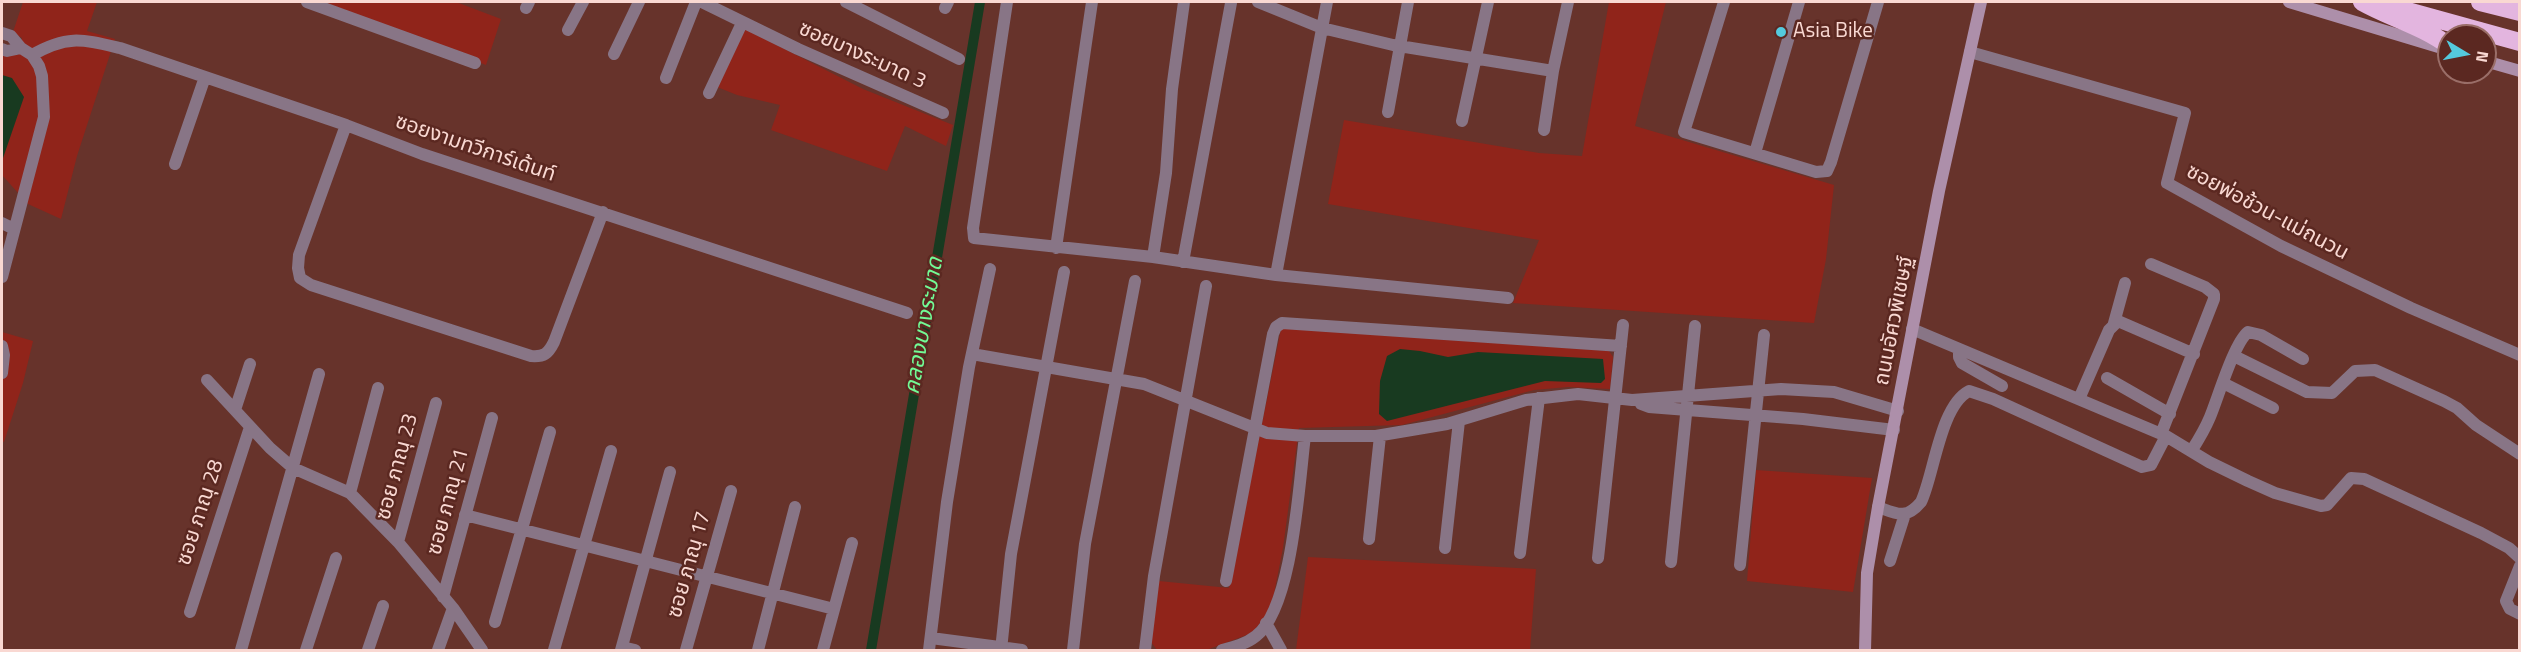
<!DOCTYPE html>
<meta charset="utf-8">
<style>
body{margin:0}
#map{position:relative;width:2521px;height:652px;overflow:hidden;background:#67332b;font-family:"Titillium Web",sans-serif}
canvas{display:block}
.frame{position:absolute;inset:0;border:3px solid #f9d8d2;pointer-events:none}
.north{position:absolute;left:2437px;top:24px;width:60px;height:60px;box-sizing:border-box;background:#5b2821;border:2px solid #9a6e68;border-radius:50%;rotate:100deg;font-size:16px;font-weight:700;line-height:24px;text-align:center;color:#f9d8d2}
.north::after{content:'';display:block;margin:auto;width:21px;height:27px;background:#54cadd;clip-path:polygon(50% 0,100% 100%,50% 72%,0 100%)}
</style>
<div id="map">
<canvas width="2521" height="652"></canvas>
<div class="frame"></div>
<div class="north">N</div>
</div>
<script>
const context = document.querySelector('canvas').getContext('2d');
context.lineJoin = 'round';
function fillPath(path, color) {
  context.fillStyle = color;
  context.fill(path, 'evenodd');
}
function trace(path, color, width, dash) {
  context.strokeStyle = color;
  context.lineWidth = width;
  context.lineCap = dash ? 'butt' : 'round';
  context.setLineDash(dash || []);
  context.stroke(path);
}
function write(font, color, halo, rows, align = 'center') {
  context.font = font + ' "Titillium Web","Noto Sans Thai",sans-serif';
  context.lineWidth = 5;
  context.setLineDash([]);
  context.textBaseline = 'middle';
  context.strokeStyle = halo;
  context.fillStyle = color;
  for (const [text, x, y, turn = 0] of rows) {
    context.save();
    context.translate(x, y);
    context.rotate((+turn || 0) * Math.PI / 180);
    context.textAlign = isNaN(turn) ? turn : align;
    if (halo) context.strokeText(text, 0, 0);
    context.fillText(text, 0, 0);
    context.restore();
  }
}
fillPath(new Path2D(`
 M23,2H97L87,31L115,39L77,156L61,219L28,204L2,175V53L18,55L22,38L13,32Z
 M324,2H456L501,19L486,65Z
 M1609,2H1666L1635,126L1834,185L1826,259L1814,323L1513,303L1539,240L1328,204L1344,120L1539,153L1582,156Z
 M745,29L863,89L953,125L946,146L905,126L887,171L771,130L780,105L737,95L717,87Z
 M1289,328L1609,351L1613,357L1610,389L1568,387L1534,390L1402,425L1299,428L1283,548L1271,609L1252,633L1209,649L1157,650L1151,642L1159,581L1229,588L1281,329Z
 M2,332L33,341L23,383L4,442L2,441Z
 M1756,470L1872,478L1853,592L1747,581Z
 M1308,557L1536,569L1530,650H1296Z`), '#90241a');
fillPath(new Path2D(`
 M2,75L12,78L24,97L2,161Z
 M1400,349L1420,351L1448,357L1478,352L1603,359L1605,379L1601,383L1545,381L1387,421L1379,414L1380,381L1387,356Z`), '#183a20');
trace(new Path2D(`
 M871,650L980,2`), '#183a20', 10);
trace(new Path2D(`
 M307,2L475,63
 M702,2L798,49L943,113
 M846,2L959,59
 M1007,2L973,228L974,238L1153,257L1276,275L1508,298
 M1258,2L1322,28L1393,45L1553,71
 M1724,2L1684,132L1816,172L1827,171L1831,162L1878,2
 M526,8L529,2
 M945,8L948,2
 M568,30L583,2
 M2,33L11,36L21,48L32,55L39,66L42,76L44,117L2,277
 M2,49L7,51L21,48
 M1970,52L2185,113L2167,183L2281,246L2411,308L2520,355
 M614,54L639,2
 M32,55C67,35 81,39 120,48L346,125L422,154L907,313
 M666,78L696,2
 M709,93L742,23
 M1388,112L1408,2
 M1462,121L1488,2
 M346,125L299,255L298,268L300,278L311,285L531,356C544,357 548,354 554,342L603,212
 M1544,130L1553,71L1568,2
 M1755,153L1799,2
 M175,164L205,77
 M2,223L14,229
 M1056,248L1092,2
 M1153,257L1166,173L1172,89L1184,2
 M1183,262L1231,3
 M2151,264L2205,287L2214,294V299L2161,434
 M1276,275L1327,2
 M2114,323L2125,283
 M1912,329L2166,436L2209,462L2248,481L2275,493L2321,506L2327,505L2351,478L2364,479L2481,533L2509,548L2520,558
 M2,346L4,355L2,373
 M1959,350V357L1962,363L2002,386
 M972,354L1144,384L1267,433L1305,436H1376L1447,424L1526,400L1578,394L1632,400L1781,389L1834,392L1898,411
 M2234,356L2307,392L2332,393L2355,371L2375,370L2444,401L2457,408L2476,425L2520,454
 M2107,378L2170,414
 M207,380L270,448L293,468L350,493L398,542L453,608L482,650
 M2223,383L2273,408
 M2079,399L2109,330L2118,321L2194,354
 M1641,404L1649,407L1803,419L1894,430
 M235,410L250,364
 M2192,450C2199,439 2205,429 2210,417C2218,398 2234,343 2248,332L2261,335L2303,359
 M350,493L378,388
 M1878,507C1897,514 1906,520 1921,502C1934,475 1940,406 1969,391L1993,399L2142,467L2151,465L2166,436
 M465,515L834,609
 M1369,539L1380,436
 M398,542L436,403
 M1445,548L1459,421
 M1520,553L1539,398
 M1598,558L1623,325
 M1890,561L1905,514
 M1671,562L1695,326
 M1740,565L1764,335
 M2520,566L2506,601L2510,609L2520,614
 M1226,581L1273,334L1276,327L1282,323L1621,346
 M443,597L492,418
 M190,612L250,427
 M495,622L550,432
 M1266,623L1281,650
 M931,638L1022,650
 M622,647L635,650
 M241,650L319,374
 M306,650L336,558
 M368,650L383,606
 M438,650L453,608
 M554,650L611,451
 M621,650L670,472
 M686,650L731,491
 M758,650L795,507
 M823,650L852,543
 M929,650L947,502L969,367L990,269
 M1001,650L1011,554L1064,272
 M1073,650L1085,544L1135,281
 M1145,650L1154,576L1206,286
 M1222,650C1234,647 1246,644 1256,636C1293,607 1299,482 1305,436`), '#887586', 12);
trace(new Path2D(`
 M2289,2L2445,49
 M2485,61L2520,71
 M1865,650L1867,573L1878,507L1939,191L1981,2`), '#ad8faa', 12);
trace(new Path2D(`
 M2362,2C2390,18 2423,26 2449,46
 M2375,2L2520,42
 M2480,2L2520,12`), '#e3b5df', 18);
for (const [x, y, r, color] of [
 [1781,32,6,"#54cadd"]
]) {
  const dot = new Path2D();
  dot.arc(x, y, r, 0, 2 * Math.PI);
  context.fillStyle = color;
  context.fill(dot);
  trace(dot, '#5b2821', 2);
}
write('21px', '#f9d8d2', '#5b2821', [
 ["Asia Bike",1793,32]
], 'left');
write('21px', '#f9d8d2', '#5b2821', [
 ["ซอยบางระมาด 3",862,56,24],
 ["ซอยงามทวีการ์เด้นท์",475,149,19],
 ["ซอยพ่อช้วน-แม่ถนวน",2267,213,28],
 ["ถนนอัศวพิเชษฐ์",1895,321,-79],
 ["ซอย ภาณุ 23",398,467,-75],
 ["ซอย ภาณุ 21",449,502,-75],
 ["ซอย ภาณุ 28",201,513,-72],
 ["ซอย ภาณุ 17",690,565,-74]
]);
write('italic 22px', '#72fa95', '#5b2821', [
 ["คลองบางระมาด",925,326,-80]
]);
</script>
